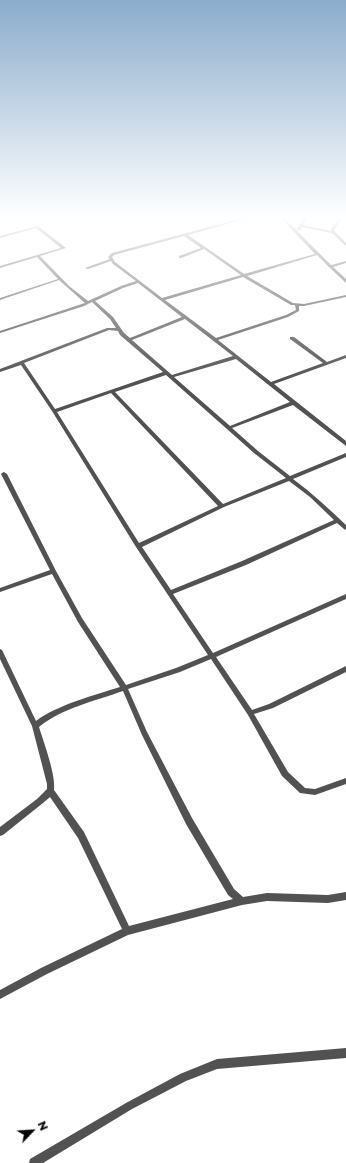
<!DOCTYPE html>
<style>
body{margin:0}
#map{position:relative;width:346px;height:1163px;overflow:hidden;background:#fff;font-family:Montserrat,sans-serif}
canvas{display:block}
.north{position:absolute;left:12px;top:1111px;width:40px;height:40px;-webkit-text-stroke:3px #fff;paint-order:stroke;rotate:65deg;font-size:11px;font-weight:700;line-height:16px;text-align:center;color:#000}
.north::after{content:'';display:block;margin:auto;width:14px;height:18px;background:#000;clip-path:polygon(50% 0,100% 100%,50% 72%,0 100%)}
</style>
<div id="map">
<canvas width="346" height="1163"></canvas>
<div class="north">N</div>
</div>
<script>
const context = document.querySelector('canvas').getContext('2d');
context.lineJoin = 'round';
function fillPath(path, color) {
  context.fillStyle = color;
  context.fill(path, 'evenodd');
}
fillPath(new Path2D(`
 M246,217H253L188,235L244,274L315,254L280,217H283L332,266L329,267L317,255L247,276L293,303L304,304L346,295V297L304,306H299V311L288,317L218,340L271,382L323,363L290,339V337H294L327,362L346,355V358L274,384L346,441V446L293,405L232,428L258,451L290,476L346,453V457L293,479C312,493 329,509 346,525V530L344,529L337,523L246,565L173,594L213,653L346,594V599L216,657L252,710L269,704L346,666V672L273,708L254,714L288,772L305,788L315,789L346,778V784L315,795L300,793L282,776L248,715L211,659L180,672L128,689L147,732L192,818L234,889L243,897L267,893L328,895L346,892V900L328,903L267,901L242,905L128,935L47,974L0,999V990L41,968L122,929L78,838L50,797L43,803L3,835L0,836V827L37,799L47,789V784L32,726L0,659V649L2,650L3,652L36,721C57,705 95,695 120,687L78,622L52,574L0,592V588L50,570L1,474L2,473L4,472L7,474L56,571L82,618L126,685L176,668L208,655L136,547L52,411L21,365L0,372V369L107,328H116L110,319L92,302L84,306L0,333V331L85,303L59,280L0,300V298L58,279L37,257L0,268V266L61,248L36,228L0,238V236L38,226L66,248L40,256L69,286L88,301L121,286L136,281L113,264L111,261L88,269L85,268L110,259L108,257L112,253ZM184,236L201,248L179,256V258H181L204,249L241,275L162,298L115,262L112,257L114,255ZM243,277L291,305H295L296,310L286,315L216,338L165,300ZM138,283L182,317L130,338L124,333L113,317L95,301L123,288ZM185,319L233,356L172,375L132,340ZM109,330L118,331L120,335L163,372L55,409L24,363ZM236,359L290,402L230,426L174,377ZM166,375L254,453L286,478L223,504L115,392ZM111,393L218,506L139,543L57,412ZM289,481L310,497L334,520L242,561L171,590L142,547L224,507ZM123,691L142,735L186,824L228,895L233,899L129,926L84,832L54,790C56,775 44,743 39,727C62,708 95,701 123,691Z
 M305,217H308L303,225L331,231V229L340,217H343L335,229V232L346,243V246L332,233L302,227L300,230H298L297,229Z
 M346,1048V1058L217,1069L186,1081L132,1109L43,1163H29L30,1159L126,1103L180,1074L217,1059Z`), '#525252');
fillPath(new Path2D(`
 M346,261V263L333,267L346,279V283L328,266Z`), '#525252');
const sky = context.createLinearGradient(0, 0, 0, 380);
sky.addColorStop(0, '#8baccb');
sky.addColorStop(0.57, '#fff');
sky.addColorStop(1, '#ffffff00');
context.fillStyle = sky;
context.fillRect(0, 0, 346, 380);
</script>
